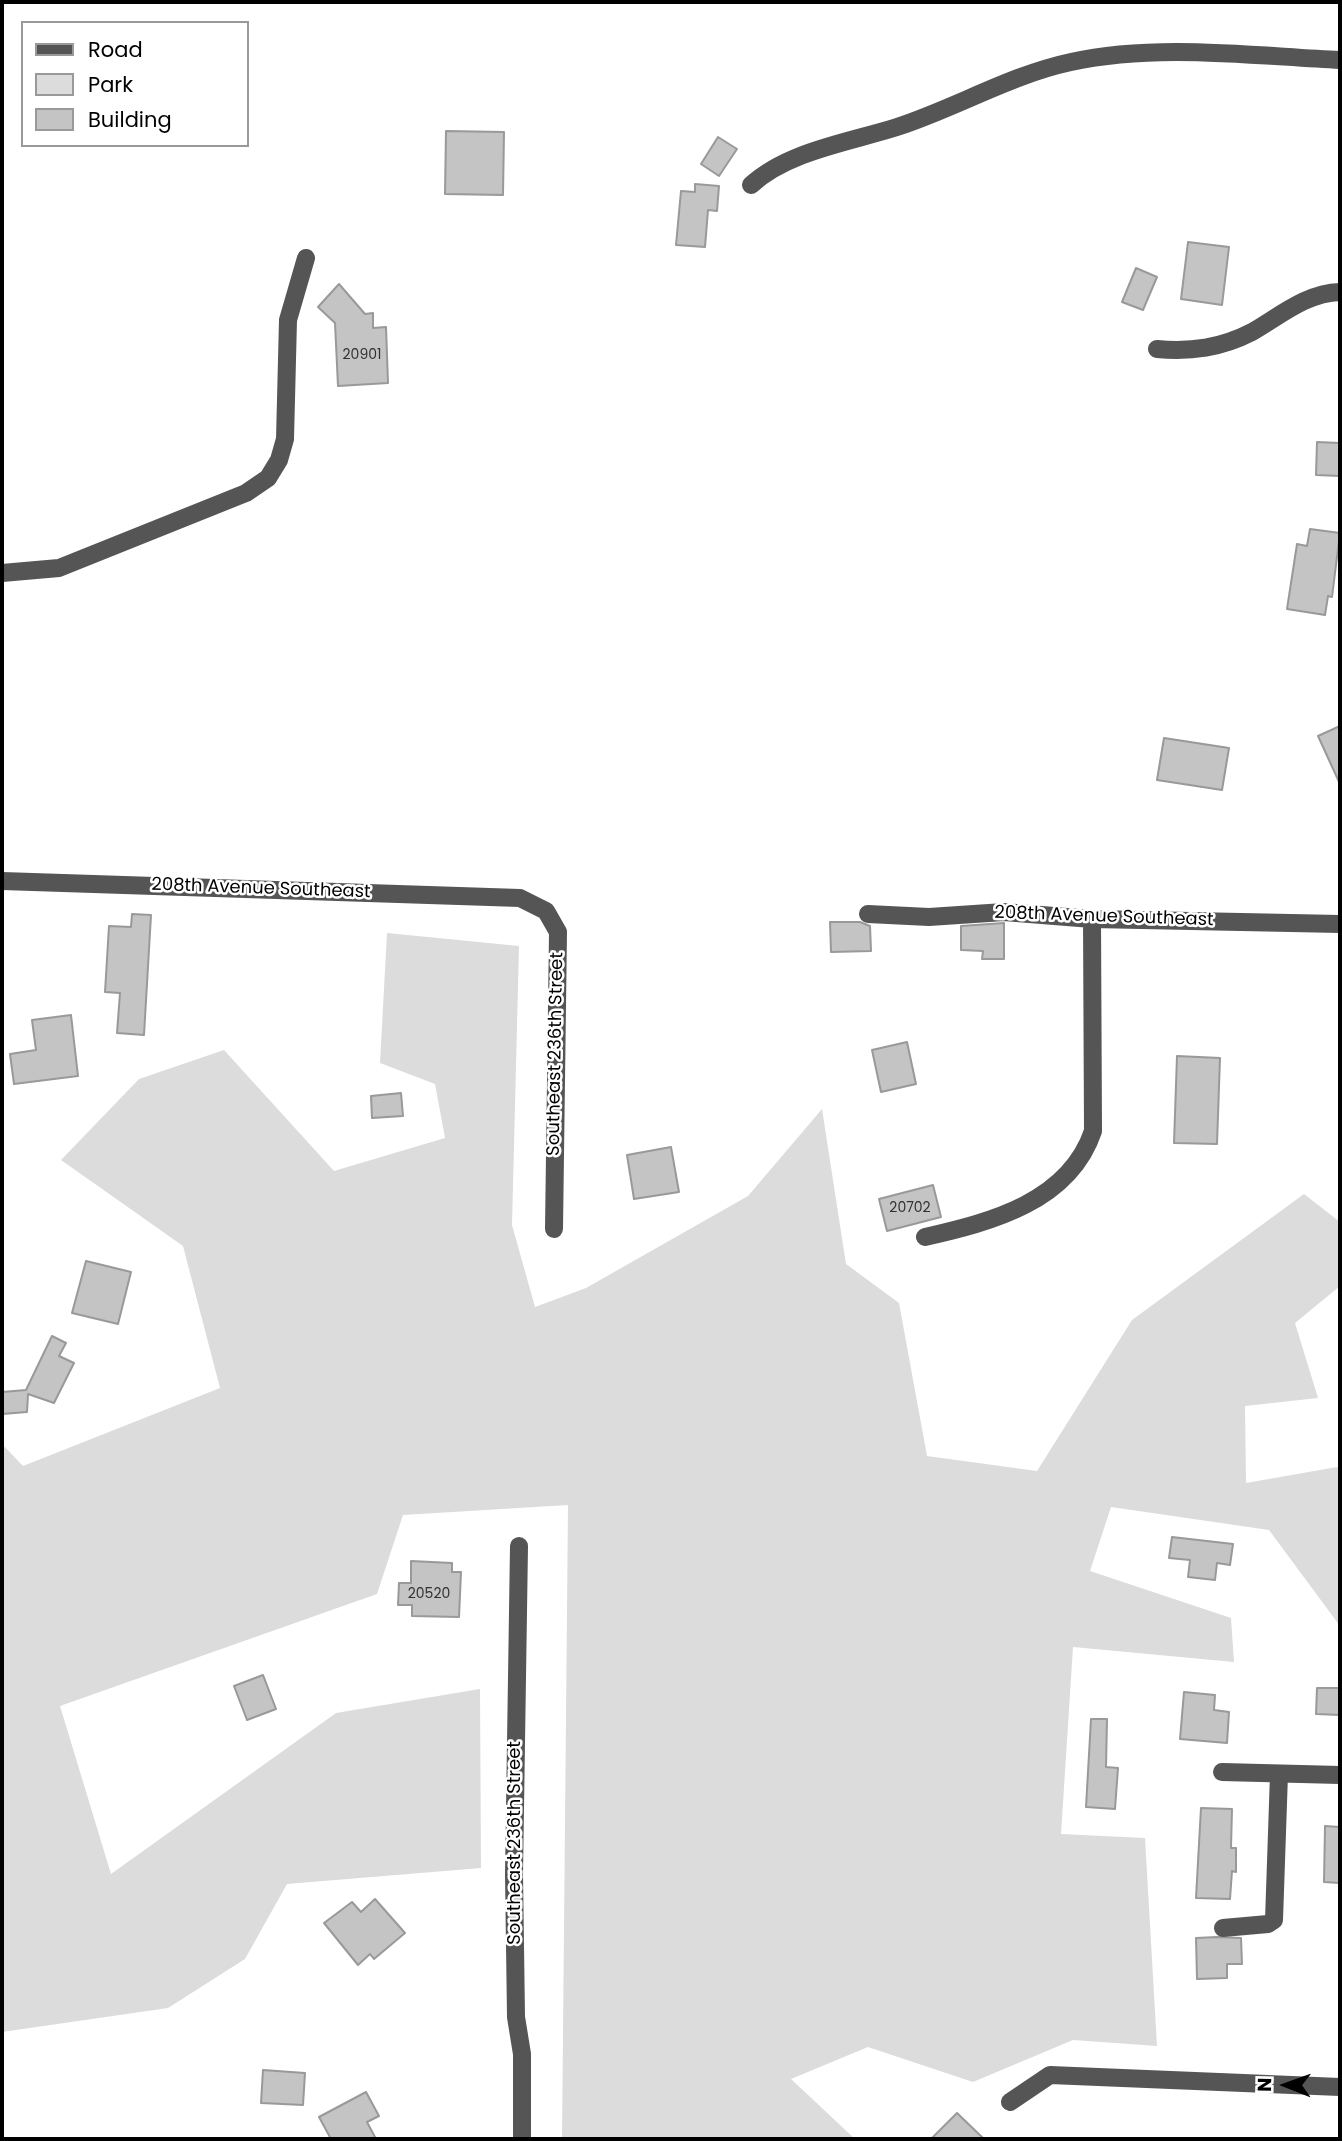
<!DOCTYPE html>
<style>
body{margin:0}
#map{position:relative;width:1342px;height:2141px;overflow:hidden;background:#fff;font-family:Poppins,sans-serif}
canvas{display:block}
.frame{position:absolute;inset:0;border:4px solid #000;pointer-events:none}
.legend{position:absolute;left:21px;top:21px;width:228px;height:126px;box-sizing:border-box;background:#fff;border:2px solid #999;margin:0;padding:9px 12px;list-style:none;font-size:21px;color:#000}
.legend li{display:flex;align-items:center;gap:14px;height:35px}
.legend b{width:35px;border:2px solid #999}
.north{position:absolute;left:1251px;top:2050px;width:70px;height:70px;-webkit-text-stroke:5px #fff;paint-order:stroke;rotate:271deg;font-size:19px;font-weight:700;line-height:28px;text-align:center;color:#000}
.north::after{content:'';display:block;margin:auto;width:24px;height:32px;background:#000;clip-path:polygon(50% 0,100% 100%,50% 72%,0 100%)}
</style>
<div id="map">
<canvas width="1342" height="2141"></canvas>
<div class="frame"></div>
<ul class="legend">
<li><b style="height:9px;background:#555"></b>Road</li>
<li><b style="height:19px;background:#dcdcdc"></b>Park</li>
<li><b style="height:19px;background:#c4c4c4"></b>Building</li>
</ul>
<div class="north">N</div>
</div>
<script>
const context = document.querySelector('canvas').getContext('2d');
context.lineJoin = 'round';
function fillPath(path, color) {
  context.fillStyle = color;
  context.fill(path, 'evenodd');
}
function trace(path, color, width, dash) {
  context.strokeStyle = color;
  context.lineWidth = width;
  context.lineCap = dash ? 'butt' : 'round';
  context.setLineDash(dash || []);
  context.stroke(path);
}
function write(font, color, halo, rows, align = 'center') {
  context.font = font + ' Poppins,sans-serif';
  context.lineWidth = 5;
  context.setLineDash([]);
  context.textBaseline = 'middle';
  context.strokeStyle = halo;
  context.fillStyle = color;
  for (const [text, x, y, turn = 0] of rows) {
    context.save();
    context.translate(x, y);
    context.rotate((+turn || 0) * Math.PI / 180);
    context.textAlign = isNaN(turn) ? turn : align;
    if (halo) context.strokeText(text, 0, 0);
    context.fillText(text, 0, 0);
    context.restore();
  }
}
fillPath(new Path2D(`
 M387,933L519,946L512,1225L535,1307L586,1288L748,1196L822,1109L846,1264L899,1303L927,1456L1037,1471L1132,1320L1304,1194L1340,1222V1286L1295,1323L1318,1398L1245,1406L1246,1483L1337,1467L1340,1470V1626L1269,1530L1111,1507L1090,1571L1231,1618L1234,1662L1073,1647L1061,1834L1145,1838L1157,2046L1073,2040L973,2082L868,2047L791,2079L855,2139H562L568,1505L403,1515L377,1594L60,1706L111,1874L336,1713L480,1689L481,1868L287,1884L245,1959L168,2008L2,2032V1444L23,1466L220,1388L183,1246L61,1160L139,1079L224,1050L334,1171L445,1138L435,1084L380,1063Z`), '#dcdcdc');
const building = new Path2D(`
 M446,131L504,132L503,195L445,194Z
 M718,137L737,149L719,176L701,164Z
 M695,184L719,186L717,211L708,210L705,247L676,245L681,191L695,192Z
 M1188,242L1229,247L1222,305L1181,299Z
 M1136,268L1157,277L1143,310L1122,302Z
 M339,284L365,314L373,313V328L386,327L388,383L338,386L335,323L318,307Z
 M1317,442L1340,443V476L1316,475Z
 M1310,529L1340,533L1332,597L1328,596L1325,615L1287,609L1297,544L1307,546Z
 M1340,726V784L1318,736Z
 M1164,738L1229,748L1222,790L1157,780Z
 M132,914L151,915L144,1035L117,1033L120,993L105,992L109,926L131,927Z
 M830,922H860L870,926L871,951L831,952Z
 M1004,923V959H982L983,951L961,950V926Z
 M71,1015L78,1076L14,1084L10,1054L36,1050L32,1020Z
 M907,1042L916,1084L881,1092L872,1050Z
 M1177,1056L1220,1058L1217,1144L1174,1143Z
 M401,1093L403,1116L372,1118L371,1096Z
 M671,1147L679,1192L634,1199L627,1155Z
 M933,1185L941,1217L887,1231L879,1199Z
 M86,1261L131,1272L118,1324L72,1313Z
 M52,1336L66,1343L59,1356L74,1363L54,1403L28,1394L27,1412L2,1414V1392L26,1390Z
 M1172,1537L1233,1544L1230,1565L1217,1563L1215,1580L1188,1577L1190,1560L1169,1558Z
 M411,1561L452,1563V1572H461L459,1617L412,1616V1605H398L399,1583H411Z
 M263,1675L276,1709L247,1720L234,1686Z
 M1317,1688H1340V1715L1316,1714Z
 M1184,1692L1215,1695L1214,1710L1229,1712L1227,1743L1180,1739Z
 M1091,1719H1107L1106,1767L1118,1768L1115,1809L1086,1807Z
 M1201,1808L1232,1809L1231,1848H1236V1872L1232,1871L1230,1899L1196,1898Z
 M1325,1826L1340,1827V1883L1324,1882Z
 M375,1899L405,1933L374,1959L370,1954L358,1965L324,1923L352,1902L361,1912Z
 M1217,1937L1241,1938L1242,1964H1227V1978L1197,1979L1196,1938Z
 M263,2070L305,2073L303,2105L261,2103Z
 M366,2092L379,2116L367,2122L376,2139H331L319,2117Z
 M957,2113L984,2139H931Z`);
fillPath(building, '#c4c4c4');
trace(building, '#999', 2);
trace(new Path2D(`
 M751,185C788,151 850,142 897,127C956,108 1010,75 1071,62C1157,43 1253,56 1340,60
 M1157,349C1191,352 1221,348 1252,332C1280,316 1306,293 1340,292
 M2,573L59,568L246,493L268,478L279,460L285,439L288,320L306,258
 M2,881L520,898L546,911L558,932L554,1229
 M868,914L929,917L1004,912L1092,919L1340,924
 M925,1237C991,1222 1069,1202 1093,1131L1092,919
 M519,1546L514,1874L516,2017L522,2054V2139
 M1222,1772L1340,1775
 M1223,1928L1268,1924L1274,1920L1279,1774
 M1010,2102L1050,2075L1340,2087`), '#555', 18);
write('14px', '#313131', null, [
 ["20901",362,355],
 ["20702",910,1208],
 ["20520",429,1594]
]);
write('18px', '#000', '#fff', [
 ["208th Avenue Southeast",261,889,2],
 ["208th Avenue Southeast",1104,917,2],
 ["Southeast 236th Street",556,1054,-89],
 ["Southeast 236th Street",515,1843,-90]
]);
</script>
